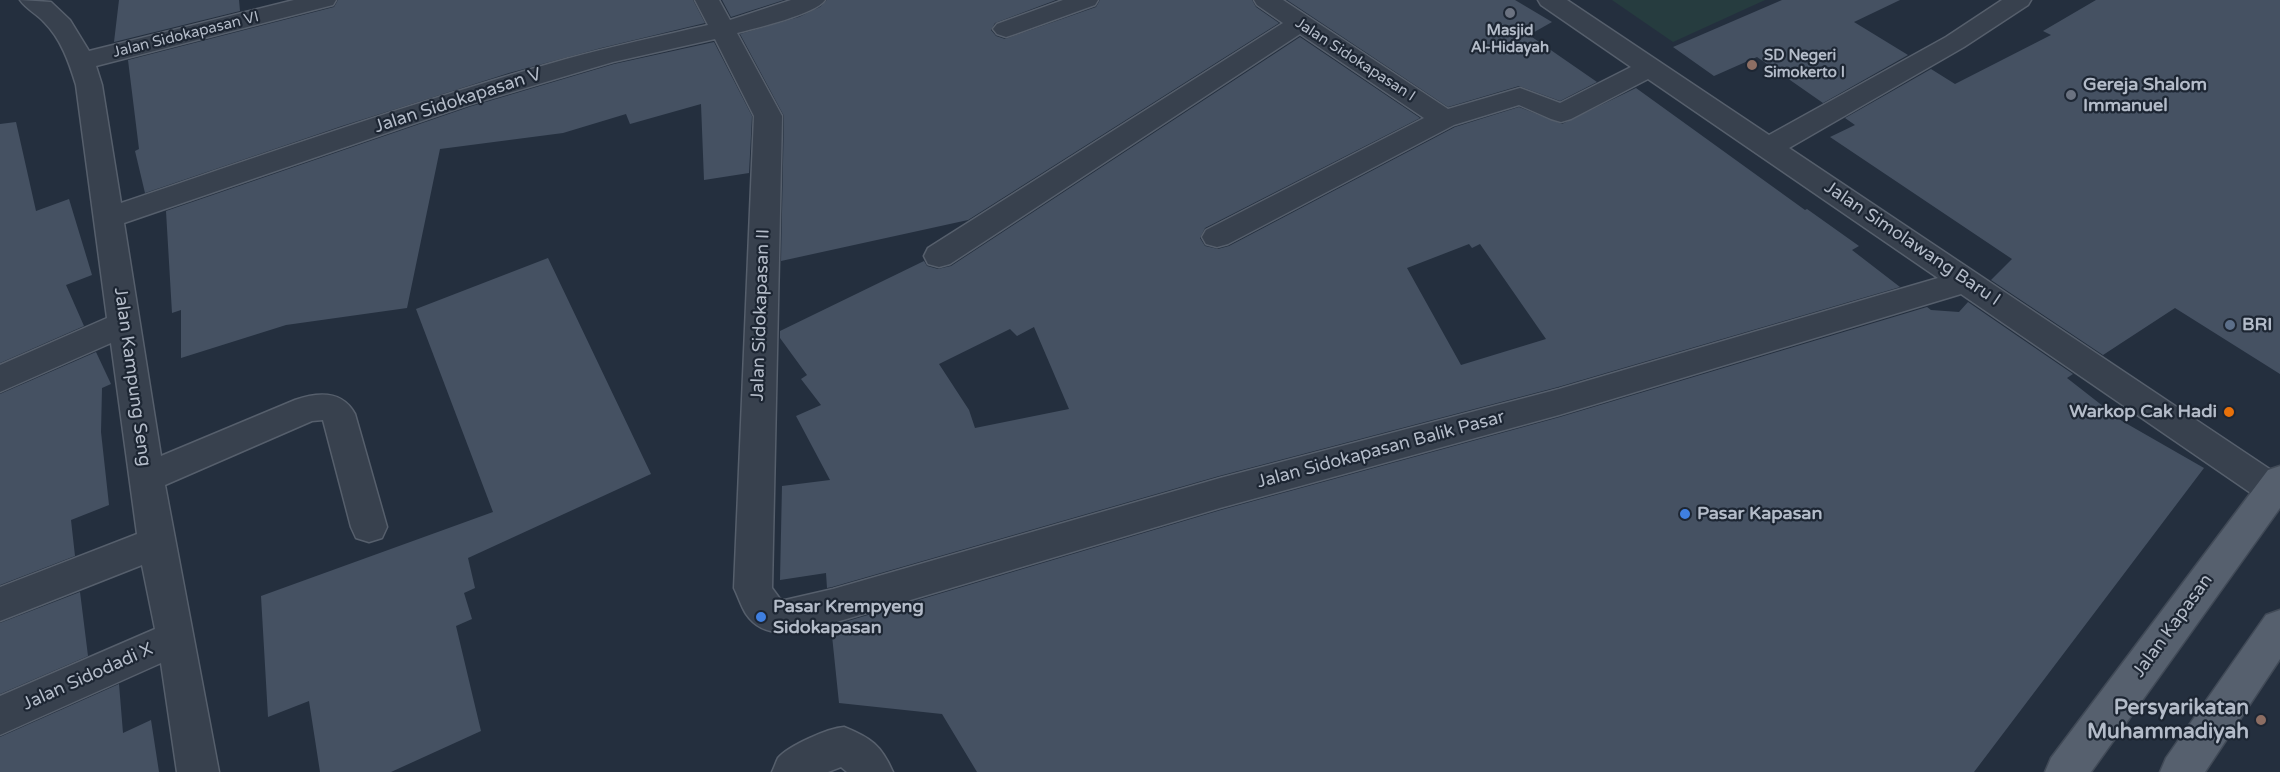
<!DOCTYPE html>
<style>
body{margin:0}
canvas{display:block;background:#242f3e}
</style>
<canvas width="2280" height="772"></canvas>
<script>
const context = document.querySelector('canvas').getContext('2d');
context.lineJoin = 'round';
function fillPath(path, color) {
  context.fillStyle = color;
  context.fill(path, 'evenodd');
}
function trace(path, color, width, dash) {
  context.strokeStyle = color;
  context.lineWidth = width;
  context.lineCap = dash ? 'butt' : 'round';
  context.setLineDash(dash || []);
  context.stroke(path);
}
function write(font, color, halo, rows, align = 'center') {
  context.font = font + ' "Varela Round",sans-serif';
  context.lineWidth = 4.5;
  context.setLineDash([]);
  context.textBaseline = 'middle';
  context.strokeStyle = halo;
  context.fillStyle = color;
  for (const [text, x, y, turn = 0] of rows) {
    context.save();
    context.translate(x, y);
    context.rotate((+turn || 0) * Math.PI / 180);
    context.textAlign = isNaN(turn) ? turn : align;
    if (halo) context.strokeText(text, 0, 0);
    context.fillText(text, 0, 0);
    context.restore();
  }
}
fillPath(new Path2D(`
 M1612,0H1765L1673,42Z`), '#263c3f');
fillPath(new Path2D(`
 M119,0H239L240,11L114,42Z
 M338,0H693L705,23L601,48L509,73L342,126L145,193L135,151L139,149L128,60L334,7Z
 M722,0H784L731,17Z
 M827,0H1056L995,23L991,30L996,36L1005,39L1096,7L1100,0H1252L1256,7L1279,23L968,220L781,261L784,116L740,34L799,17L820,7Z
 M1287,0H1515L1552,22L1529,35L1597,82L1560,101L1519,86L1448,107Z
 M1782,0H1900L1854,22L1908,55L1823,103L1757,57L1714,76L1673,47Z
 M2096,0H2280V374L2175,308L2103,355L1991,280L2012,259L1830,137L1855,125L1845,118L1931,69L1955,84L2051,35L2043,31Z
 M1300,37L1420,118L1205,228L1200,238L1205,246L1218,249L1229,246L1455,127L1519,107L1562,124L1636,88L1805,210L1807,209L1859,246L1852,250L1900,287L1558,387L1219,476L832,587L827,588L826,573L780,580L782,486L830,480L796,416L821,405L801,379L807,375L780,338V331L924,261L927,266L938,269L951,266ZM1469,244L1472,248L1480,244L1546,339L1461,365L1407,268ZM1034,327L1069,409L975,428L969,410L939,364L1010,329L1017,336Z
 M714,42L752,116L749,173L704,180L701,104L630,124L626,114L563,133L440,149L407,308L286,325L181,358V310L172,313L166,211L469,107L614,64Z
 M16,122L36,211L69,199L92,275L66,285L84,326L0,363V124Z
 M548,258L651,474L468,558L475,588L464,593L472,619L456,626L481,731L391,772H320L309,701L268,717L261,596L493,512L416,309Z
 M1968,302L2073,374L2067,378L2122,421L2204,468L1974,772H977L942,714L839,703L831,626L1221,510L1560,417L1927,307L1931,310L1959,312Z
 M96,352L111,384L102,388L101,432L109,505L71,520L75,556L0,585V394Z
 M80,592L88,656L0,694V623Z
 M119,684L123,733L151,720L159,772H0V737Z`), '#455162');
const minor = new Path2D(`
 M20,0L51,2L70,20L89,51L294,0H336L333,5L96,66L102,85L121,203C269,153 416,101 566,59C613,46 660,36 708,25L695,0H719L730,20L791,0H825C816,14 756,28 737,33L782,116L772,588L780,599L785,600L833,589L1220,478L1559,389L1938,278L1648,79L1571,119L1561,122L1551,119L1519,105L1454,125L1228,244L1217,247L1206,244L1202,237L1206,230L1424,118L1300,34L950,264L939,267L928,264L924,256L928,248L1283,23L1257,5L1254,0H1283L1448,109L1520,88L1560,103L1631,67L1541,5L1538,0H1567L1769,135L1946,37L2002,0H2031L2028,5L1964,47L1789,148L2280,476V502L2273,505L2261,500L1961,294L1559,415L1220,508L833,623C805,630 766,644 746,614C741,606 738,596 734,588L754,116L715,39L613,62L468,105L124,223L161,456L295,400C318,392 342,390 355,414L387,527L382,538L369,542L356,538L351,527L323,420L312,421L165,485L219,772H177L161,663L0,735V696L155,629L142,565L0,621V587L137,534L111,343L0,392V365L107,318L76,85C69,62 61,39 44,22C37,14 26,9 20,0Z
 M1063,0H1098L1095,5L1015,34L1006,37L997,34L993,29L997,24Z
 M844,727C871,738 881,745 893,772H847L841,767L828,772H772C774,768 776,762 778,758C788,746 828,728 844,727Z`);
const major = new Path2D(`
 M2280,466V508L2091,772H2045L2051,758L2268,470Z
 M2280,610V659L2205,772H2160L2166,758L2266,615Z`);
trace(minor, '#565f6c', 3);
trace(major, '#414a57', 3);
fillPath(minor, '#38414e');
fillPath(major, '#56606e');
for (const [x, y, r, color] of [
 [1510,13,6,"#6b7280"],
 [1752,65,6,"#8d6e63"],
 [2071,95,6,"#6b7280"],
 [2230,325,6,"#5c6f8a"],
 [2229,412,6,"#e8710a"],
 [1685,514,6,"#3f7fe0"],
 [761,617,6,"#3f7fe0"],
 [2261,720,6,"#8d6e63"]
]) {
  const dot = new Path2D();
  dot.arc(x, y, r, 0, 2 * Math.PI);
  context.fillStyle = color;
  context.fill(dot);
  trace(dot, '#1d2633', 2);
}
write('bold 15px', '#b4bcc9', '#1d2633', [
 ["Masjid",1510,31],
 ["Al-Hidayah",1510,48],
 ["SD Negeri",1764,56,"left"],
 ["Simokerto I",1764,73,"left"]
]);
write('15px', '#b4bcc9', '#1d2633', [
 ["Jalan Sidokapasan VI",186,35,-14],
 ["Jalan Sidokapasan I",1355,60,33]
]);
write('bold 18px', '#b4bcc9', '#1d2633', [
 ["Gereja Shalom",2083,85],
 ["Immanuel",2083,106],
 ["BRI",2242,325],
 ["Warkop Cak Hadi",2217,412,"right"],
 ["Pasar Kapasan",1697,514],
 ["Pasar Krempyeng",773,607],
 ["Sidokapasan",773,628]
], 'left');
write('18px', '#b4bcc9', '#1d2633', [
 ["Jalan Sidokapasan V",458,101,-18],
 ["Jalan Simolawang Baru I",1912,244,34],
 ["Jalan Sidokapasan II",761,315,-88],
 ["Jalan Kampung Seng",132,377,82],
 ["Jalan Sidokapasan Balik Pasar",1381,450,-15],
 ["Jalan Kapasan",2173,626,-54],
 ["Jalan Sidodadi X",88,677,-24]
]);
write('bold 21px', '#b4bcc9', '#1d2633', [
 ["Persyarikatan",2249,708],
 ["Muhammadiyah",2249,732]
], 'right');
</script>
